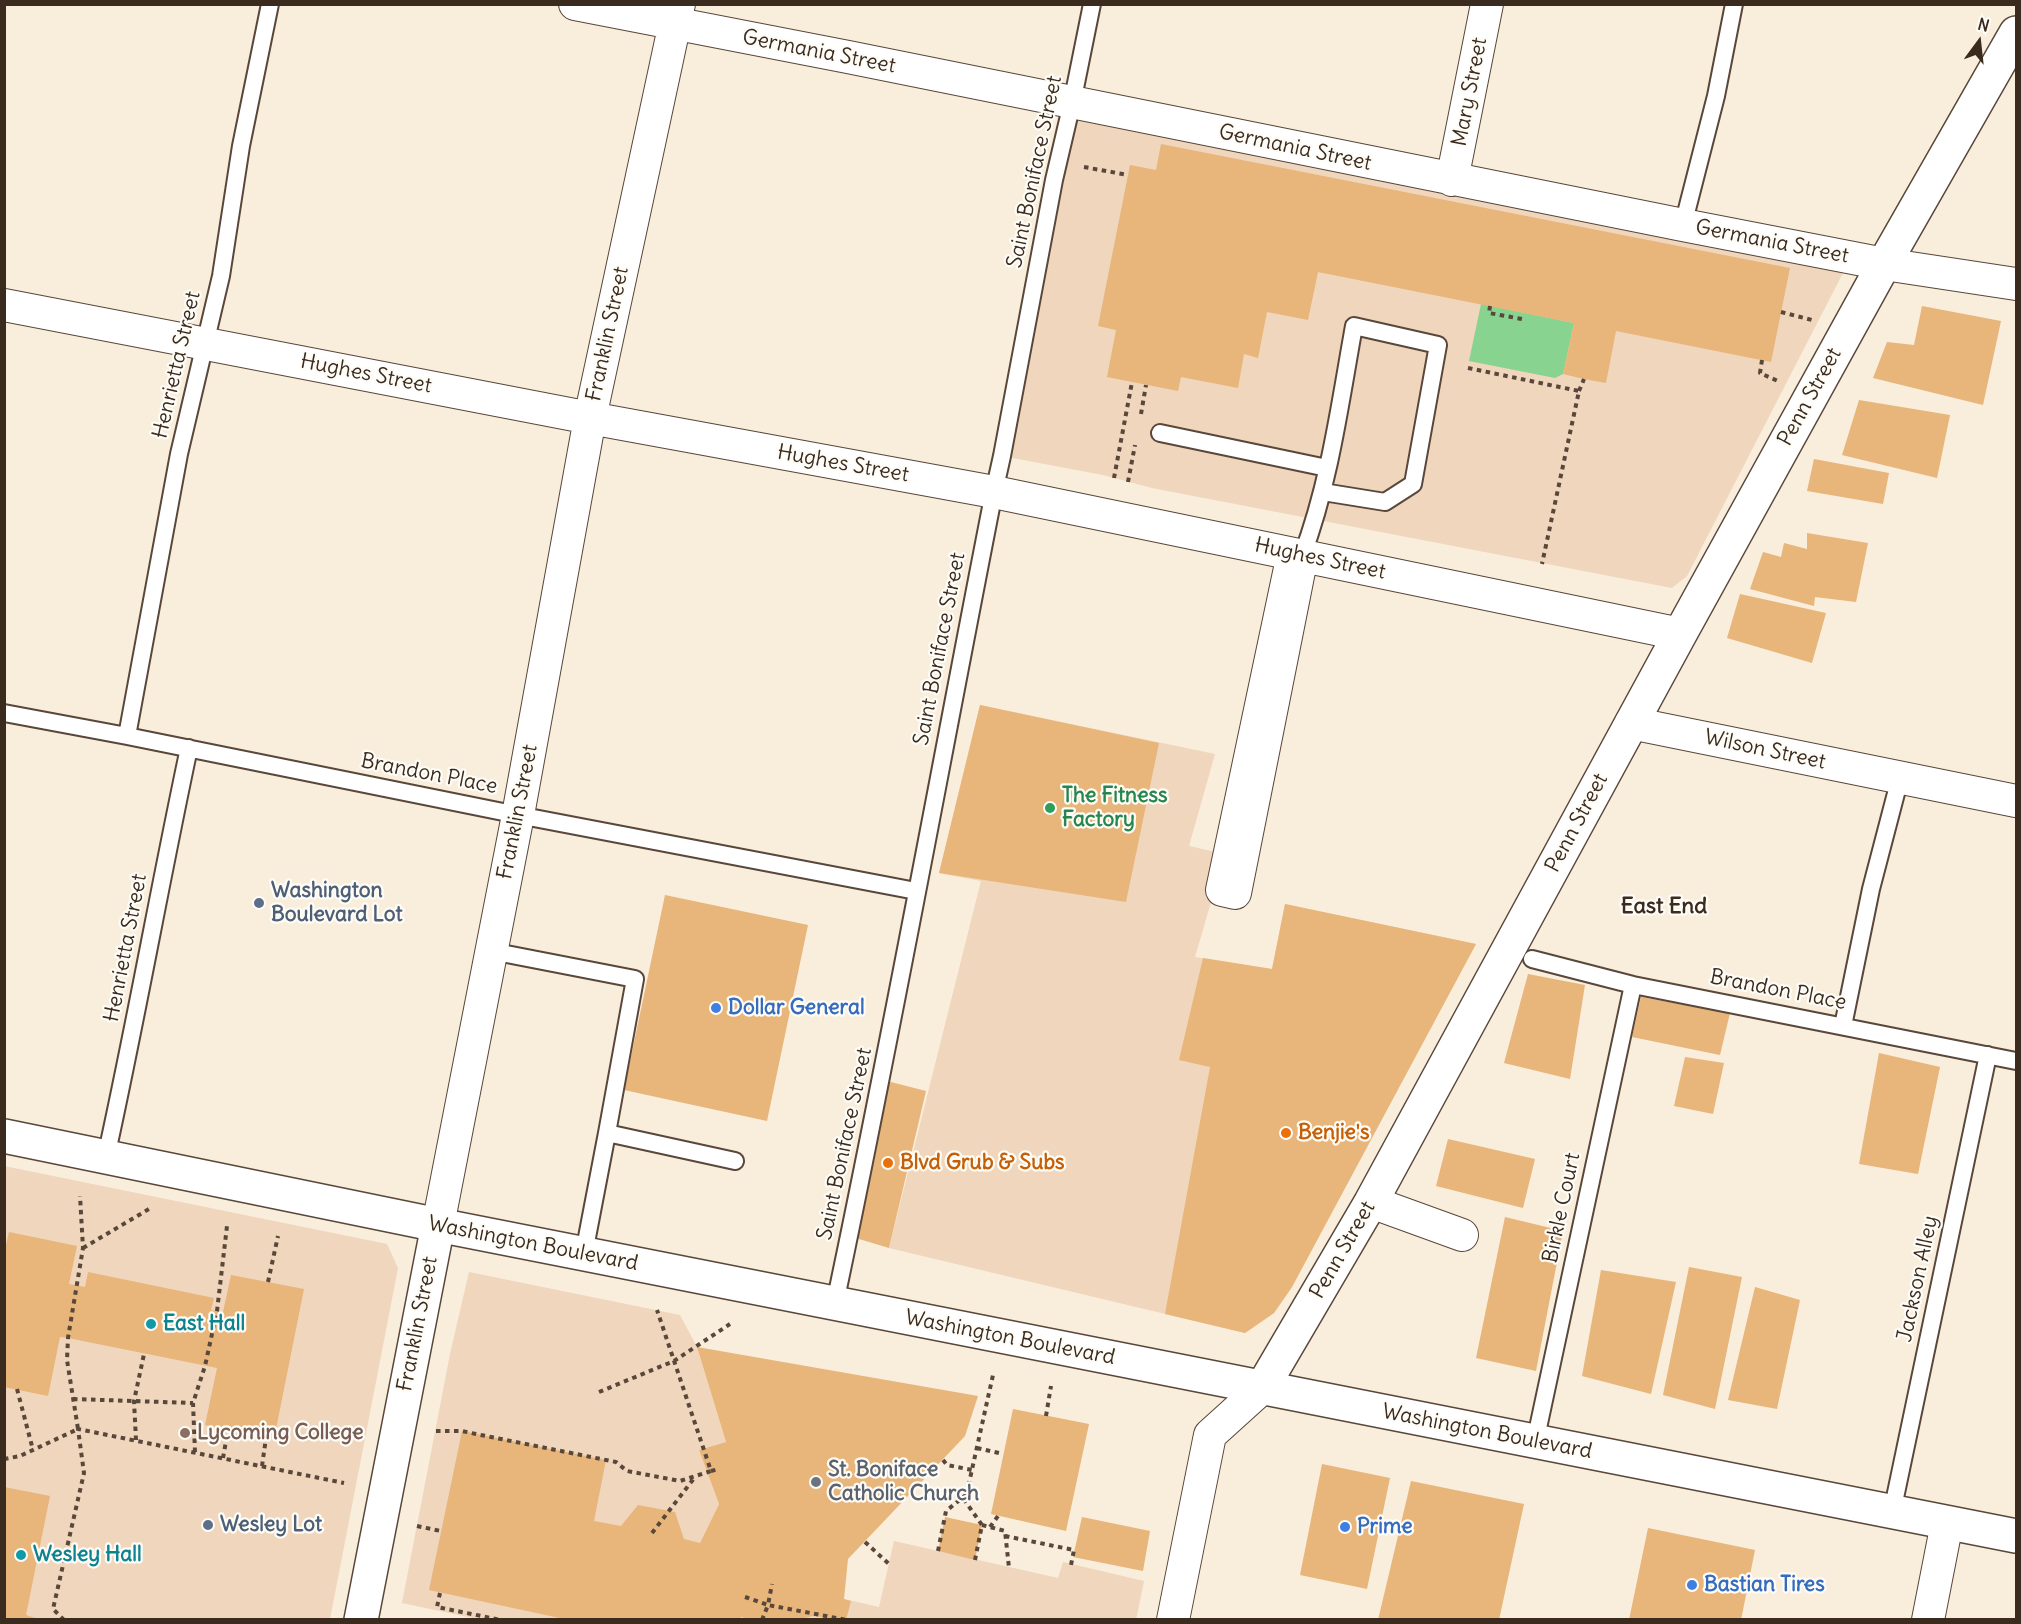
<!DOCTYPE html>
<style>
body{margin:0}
#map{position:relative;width:2021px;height:1624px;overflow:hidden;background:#f9eddc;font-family:Delius,sans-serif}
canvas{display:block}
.frame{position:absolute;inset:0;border:6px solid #3b2a1e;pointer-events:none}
.north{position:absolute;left:1949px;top:12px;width:60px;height:60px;-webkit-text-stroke:4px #fdfcf7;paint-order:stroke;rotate:15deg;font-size:16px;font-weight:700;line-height:24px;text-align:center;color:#3b2a1e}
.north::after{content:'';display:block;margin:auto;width:21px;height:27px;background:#3b2a1e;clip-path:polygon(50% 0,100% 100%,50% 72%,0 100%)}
</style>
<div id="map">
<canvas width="2021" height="1624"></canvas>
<div class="frame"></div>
<div class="north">N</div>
</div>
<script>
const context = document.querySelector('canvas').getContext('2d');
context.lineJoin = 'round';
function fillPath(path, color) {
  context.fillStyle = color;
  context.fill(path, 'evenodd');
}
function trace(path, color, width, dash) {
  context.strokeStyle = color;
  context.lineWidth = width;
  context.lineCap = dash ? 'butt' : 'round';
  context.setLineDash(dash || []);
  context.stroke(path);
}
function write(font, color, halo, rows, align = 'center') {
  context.font = font + ' Delius,sans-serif';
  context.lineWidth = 4.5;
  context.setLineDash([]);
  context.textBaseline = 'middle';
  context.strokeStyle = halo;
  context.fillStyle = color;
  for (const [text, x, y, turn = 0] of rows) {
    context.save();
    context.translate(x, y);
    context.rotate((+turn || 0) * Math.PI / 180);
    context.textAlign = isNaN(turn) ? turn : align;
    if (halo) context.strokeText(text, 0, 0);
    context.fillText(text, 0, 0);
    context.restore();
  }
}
fillPath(new Path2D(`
 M1072,103L1846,267L1687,576L1672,588L1152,488L1103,475L1002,456Z
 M980,705L1215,754L1189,846L1225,854L1195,957L1272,969L1285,904L1476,944L1292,1287L1274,1313L1245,1333L889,1248L981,881L939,873Z
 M4,1166L387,1244L398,1268L330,1619H5Z
 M469,1272L680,1315L697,1347L726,1442L699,1450L719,1504L700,1543L754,1554L844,1599L879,1607L894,1541L1058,1578L1063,1562L1144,1581L1136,1620H482L402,1603L450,1354Z`), '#efd6bc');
fillPath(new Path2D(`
 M1481,304L1574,323L1563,374L1555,378L1469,361Z`), '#88d390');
fillPath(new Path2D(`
 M1161,144L1790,268L1771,362L1616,331L1606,383L1584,379L1563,374L1574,323L1318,272L1308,320L1267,312L1258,358L1244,354L1238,388L1181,377L1178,391L1107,377L1116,330L1098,326L1130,165L1156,170Z
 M1922,306L2001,321L1983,405L1873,378L1887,342L1914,345Z
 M1859,400L1950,415L1937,478L1842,455Z
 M1814,459L1889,473L1883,504L1807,491Z
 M1807,533L1868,543L1856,602L1815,597L1814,606L1750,589L1763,552L1781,557L1784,543L1807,549Z
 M1740,594L1826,613L1812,663L1727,638Z
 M980,705L1159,743L1126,902L939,873Z
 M665,895L808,925L767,1121L624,1090Z
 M1285,904L1476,944L1292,1287L1274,1313L1245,1333L1165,1314L1210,1067L1179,1060L1203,958L1272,969Z
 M1528,974L1585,985L1570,1079L1504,1063Z
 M1641,997L1730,1013L1720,1055L1632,1037Z
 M1879,1053L1940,1067L1918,1174L1859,1164Z
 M1685,1057L1724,1063L1713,1114L1674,1106Z
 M887,1081L926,1091L889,1248L849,1236Z
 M1448,1139L1535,1159L1523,1208L1436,1186Z
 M1505,1217L1563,1231L1536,1371L1476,1358Z
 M9,1232L77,1246L69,1284L85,1287L88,1272L214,1298L211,1310L223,1312L231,1275L304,1289L274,1439L205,1425L217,1368L68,1338L60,1337L48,1396L4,1387V1254Z
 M1689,1267L1742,1277L1715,1409L1663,1395Z
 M1601,1270L1676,1282L1651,1394L1582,1376Z
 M1755,1287L1800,1300L1777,1409L1728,1400Z
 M697,1347L978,1396L965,1436L848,1559L844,1599L851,1601L846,1620L813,1616L797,1620H752L741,1617V1620H569L429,1590L462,1431L606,1460L594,1521L621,1526L638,1505L675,1512L684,1539L700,1543L719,1504L699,1450L726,1442Z
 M1013,1409L1089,1424L1066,1531L991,1514Z
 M1322,1464L1390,1478L1367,1589L1300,1575Z
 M1411,1481L1524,1504L1499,1620H1378Z
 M4,1487L50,1496L26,1615L41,1620H4Z
 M945,1517L982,1525L975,1560L938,1551Z
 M1082,1517L1150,1531L1143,1571L1073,1557Z
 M1648,1528L1755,1550L1741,1620H1629Z`), '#e8b57a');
const service = new Path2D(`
 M1683,225L1716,96L1734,4
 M1160,433L1327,468
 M1302,556C1330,482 1340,403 1354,326L1438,345L1413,484L1385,502L1323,492
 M4,713L127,736L518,815L916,891
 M127,736L179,454L221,276L241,146L270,4
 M491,951L635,979L607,1133
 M1532,959L1633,985L2016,1061
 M1843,1026L1871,889L1900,778
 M106,1157C136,1021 160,884 189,748
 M584,1253L607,1133L735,1161
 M835,1303C892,1034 941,762 994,492L1002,456L1054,180L1072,103L1092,4
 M1535,1442L1633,985
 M1892,1512L1988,1055`);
const minor = new Path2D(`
 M575,4L848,57L1683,225L1884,264L2016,284
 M1452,180L1487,4
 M4,305L590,418L994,492L1680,634
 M1293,554L1222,890L1235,893L1302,556
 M1631,723L2016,801
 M1371,1202L1462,1235
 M438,1225L518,815L590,418L679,4
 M1173,1620L1210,1435L1262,1388
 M1928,1620L1947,1523`);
const tertiary = new Path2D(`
 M1262,1388L1371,1202L1680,634L1884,264L2016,33
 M361,1620L438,1225`);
const primary = new Path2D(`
 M4,1136L438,1225L2016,1536`);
trace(service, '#58473a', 20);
trace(minor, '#58473a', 34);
trace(tertiary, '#58473a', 36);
trace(primary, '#58473a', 36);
trace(new Path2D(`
 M1084,167L1128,175
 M1490,306L1489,313L1522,319
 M1781,312L1812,320
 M1762,360L1760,373L1780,382
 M1468,368L1579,391L1542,564
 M1579,391L1584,379
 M1141,414L1146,385
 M1114,478L1132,382
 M1128,482L1135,445
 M83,1248L149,1209
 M268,1282L278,1236
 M17,1389L33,1450
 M599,1392L674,1361L730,1324
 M73,1399L193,1403
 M1046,1416L1051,1386
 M436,1431H462L476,1434L616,1462L627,1471L680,1481L711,1471L657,1310
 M136,1440L134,1401L144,1354
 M977,1448L1003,1454
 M195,1452L193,1403L205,1366L217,1311L227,1226
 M223,1458L228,1430
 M4,1459L20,1456L78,1429L67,1360L68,1338L83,1248L80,1196
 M943,1460L947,1465L972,1470
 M262,1466L266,1438
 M711,1471L719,1469
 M982,1525L1005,1531L1009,1568
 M417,1526L441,1531
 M990,1527L998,1516
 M652,1533L695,1477
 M1005,1536L1074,1550L1071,1565
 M865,1542L889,1564
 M938,1551L946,1511L967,1494
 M975,1560L982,1525L965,1501L993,1375
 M440,1593L437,1607L501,1620
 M745,1597L768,1605L772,1584
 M64,1620L53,1609L84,1473L78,1429L344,1483
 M762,1620L768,1605L847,1620`), '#58473a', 4, [4.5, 4.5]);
trace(service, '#fff', 16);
trace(minor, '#fff', 32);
trace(tertiary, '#fff', 33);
trace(primary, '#fff', 33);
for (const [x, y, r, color] of [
 [1050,808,6,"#2e9e5b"],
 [259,903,6,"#5c6f8a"],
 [716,1008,6,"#3f7fe0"],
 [1286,1133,6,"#e8710a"],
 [888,1163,6,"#e8710a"],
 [151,1324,6,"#0f9aa8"],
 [185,1433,6,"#8d6e63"],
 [816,1482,6,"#6b7280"],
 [208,1525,6,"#5c6f8a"],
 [1345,1527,6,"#3f7fe0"],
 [21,1555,6,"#0f9aa8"],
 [1692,1585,6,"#3f7fe0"]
]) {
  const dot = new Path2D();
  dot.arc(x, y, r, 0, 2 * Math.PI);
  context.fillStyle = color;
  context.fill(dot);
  trace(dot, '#fdfcf7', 2);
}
write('21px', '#3b2a1e', '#fdfcf7', [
 ["Germania Street",819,52,11],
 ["Mary Street",1470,92,-79],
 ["Germania Street",1295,148,12],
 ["Saint Boniface Street",1035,172,-78],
 ["Germania Street",1772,242,11],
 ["Franklin Street",608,334,-78],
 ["Henrietta Street",177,365,-77],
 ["Hughes Street",366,374,11],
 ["Penn Street",1810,397,-61],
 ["Hughes Street",843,464,10],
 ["Hughes Street",1320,559,12],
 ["Saint Boniface Street",940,649,-79],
 ["Wilson Street",1765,750,12],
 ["Brandon Place",429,774,11],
 ["Franklin Street",518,812,-79],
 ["Penn Street",1577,823,-62],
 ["Henrietta Street",126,948,-79],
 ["Brandon Place",1778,990,11],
 ["Saint Boniface Street",845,1144,-78],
 ["Birkle Court",1562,1208,-78],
 ["Washington Boulevard",533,1244,11],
 ["Penn Street",1343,1250,-60],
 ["Jackson Alley",1918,1279,-78],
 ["Franklin Street",418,1324,-79],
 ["Washington Boulevard",1010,1338,11],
 ["Washington Boulevard",1487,1432,11]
]);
write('bold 21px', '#27864d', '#fdfcf7', [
 ["The Fitness",1062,796],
 ["Factory",1062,820]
], 'left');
write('bold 21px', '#4e5e75', '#fdfcf7', [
 ["Washington",271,891],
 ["Boulevard Lot",271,915],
 ["Wesley Lot",220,1525]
], 'left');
write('bold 21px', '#366cbe', '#fdfcf7', [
 ["Dollar General",728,1008],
 ["Prime",1357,1527],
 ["Bastian Tires",1704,1585]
], 'left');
write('bold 21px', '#c56008', '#fdfcf7', [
 ["Benjie's",1298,1133],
 ["Blvd Grub & Subs",900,1163]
], 'left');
write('bold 21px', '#0d838f', '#fdfcf7', [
 ["East Hall",163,1324],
 ["Wesley Hall",33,1555]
], 'left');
write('bold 21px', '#785e54', '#fdfcf7', [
 ["Lycoming College",197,1433]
], 'left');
write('bold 21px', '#5b616d', '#fdfcf7', [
 ["St. Boniface",828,1470],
 ["Catholic Church",828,1494]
], 'left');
write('bold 22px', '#3b2a1e', '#fdfcf7', [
 ["East End",1664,907]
]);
</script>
